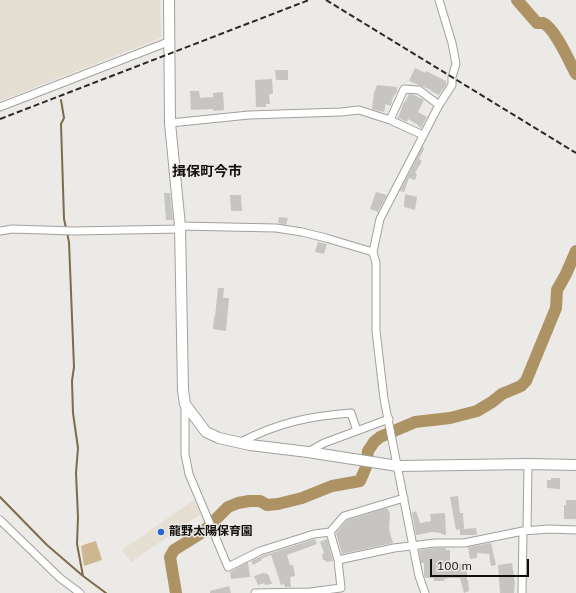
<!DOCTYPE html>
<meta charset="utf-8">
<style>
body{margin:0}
#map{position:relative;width:576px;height:593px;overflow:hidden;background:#eceae6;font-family:"IBM Plex Sans",sans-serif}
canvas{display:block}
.scale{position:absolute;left:430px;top:559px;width:99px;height:18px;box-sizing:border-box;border:2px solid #100f0e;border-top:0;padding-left:5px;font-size:12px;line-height:14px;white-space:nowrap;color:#100f0e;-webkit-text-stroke:3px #eceae6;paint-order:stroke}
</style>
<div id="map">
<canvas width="576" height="593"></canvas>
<div class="scale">100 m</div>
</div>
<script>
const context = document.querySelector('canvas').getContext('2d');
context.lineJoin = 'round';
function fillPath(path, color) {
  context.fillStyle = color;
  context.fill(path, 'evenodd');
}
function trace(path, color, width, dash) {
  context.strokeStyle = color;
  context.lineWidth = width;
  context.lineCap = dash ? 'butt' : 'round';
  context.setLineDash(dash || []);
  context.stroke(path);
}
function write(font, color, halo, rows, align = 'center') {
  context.font = font + ' "IBM Plex Sans","Noto Sans JP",sans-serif';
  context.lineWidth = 3;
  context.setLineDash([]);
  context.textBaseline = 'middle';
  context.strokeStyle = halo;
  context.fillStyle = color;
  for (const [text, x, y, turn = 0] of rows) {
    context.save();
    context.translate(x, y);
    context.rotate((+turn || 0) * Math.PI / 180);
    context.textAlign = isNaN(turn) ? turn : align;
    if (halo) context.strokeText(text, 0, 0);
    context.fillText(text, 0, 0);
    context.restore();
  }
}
fillPath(new Path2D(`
 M0,0H160L161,38L0,101Z
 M194,500L201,514L131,562L122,550Z`), '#e4ded3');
fillPath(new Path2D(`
 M96,541L102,560L84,566L81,546L89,543Z`), '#ceb790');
trace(new Path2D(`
 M61,100L64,118L61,124L64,219L69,242L74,367L72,381L73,413L78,448L76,473L78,517L77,544L83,576L106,593
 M0,497L47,545L83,576`), '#7e6b4a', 2);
trace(new Path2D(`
 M517,0L537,23C539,23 541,23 543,23C555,28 570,63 576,74
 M176,593L170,557L174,550L203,532L228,507L238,503L249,501H260L267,505L278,504L302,498L332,486L360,481L366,467L368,451L374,442L380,437L415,422L450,418L477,411L492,402L502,394L521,386L526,381L556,308L557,290L566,274L576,251`), '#ad9264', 12);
fillPath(new Path2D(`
 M415,68L425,73L426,71L446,81V85L439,95L431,91V90L409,81Z
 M275,70H288V80H276Z
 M272,79L273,94H269L270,104H266V107H256L255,80Z
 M377,85L397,87V92L393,97L391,106L385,104V110L383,112L372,109L374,93Z
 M190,91H199L200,98L213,97V93L223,92L224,110L213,111V109L191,110Z
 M409,94L414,95L424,100L418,112L427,117L421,128L418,126V125L408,119L407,122L398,118L404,102H405Z
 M423,146L424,149L419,159L422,161L415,173L417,174L415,180L409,178L404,192L400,191Z
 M376,192L387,195L378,212L370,209Z
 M164,193H170L173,220H166Z
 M405,194L417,197L415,210L404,207Z
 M230,195H241L242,211H231Z
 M279,217L288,218L286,225L278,223Z
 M318,242L327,244L324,254L315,252Z
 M218,288H224L223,298H229L226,331L213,329L214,317H215Z
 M551,478H560V489L547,488V480H551Z
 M458,496L460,513H463L464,528L463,529L476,528L477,535H460V529L456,530L450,497Z
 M566,500H576V519H564V505H566Z
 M387,508L390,513L389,529L393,543L342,554L336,533L347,520Z
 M416,511L420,523L431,521L430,514L445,513L446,535L441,534V533L432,532L416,535L412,513Z
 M315,539L317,544L287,555L290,565H293L295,576L290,577L291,587H285L284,584L281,585L271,555L261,559L262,560L253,565L251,561L262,556Z
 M327,539L333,561L326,562L325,560H323L322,554L324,553L320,542Z
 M491,543L496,565L491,566L489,554L477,553V558L470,559L468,547Z
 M435,548H446V550H450V564H467V580H468L469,591L464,593L460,578H447V579H444V581H434V578H425L424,574V563H421L419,550Z
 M248,562L250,577L231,579L230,572Z
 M512,563L515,583L514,593H500L498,565Z
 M263,573L268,574L272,584L265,585L264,583L258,585L254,576Z
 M229,586L231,593H210V591Z`), '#c7c5c2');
const street = new Path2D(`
 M0,107L168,42
 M390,120L404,89L419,90L439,105
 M170,123L249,115L341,112L359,110L390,120L423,135
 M180,226L276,228L302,232L326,238L373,252
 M0,231L12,229L74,231L180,229
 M185,404V454L189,474L228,567L260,551L314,534L330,532L344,516L404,498
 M239,443C277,423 309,416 351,413L357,431
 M308,452L324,443L389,419
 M0,520L60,578L80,593
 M527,530L528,464
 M338,560L394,548L435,543H464L523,531L549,529L576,530
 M255,593L310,592L341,588L338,560L330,532
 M425,593L419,576L413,546L384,399L376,331V263L373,252L380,219L439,105L452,85V77L456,64L452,43L439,0
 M522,593L523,531`);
const secondary = new Path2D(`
 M169,0L170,123L180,226L183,390L185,404L206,432L219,438L250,445L308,452L398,466L528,464L576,465`);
trace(street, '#a2a09c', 9);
trace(secondary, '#a2a09c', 12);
trace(street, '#fff', 7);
trace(secondary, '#fff', 10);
trace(new Path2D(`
 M326,0L576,153
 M0,119L309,0`), '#2a2928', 2, [6, 3]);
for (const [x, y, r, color] of [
 [161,532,4,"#2a67d4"]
]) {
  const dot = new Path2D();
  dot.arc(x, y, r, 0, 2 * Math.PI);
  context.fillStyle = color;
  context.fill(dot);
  trace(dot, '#eceae6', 1.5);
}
write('bold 12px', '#100f0e', '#eceae6', [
 ["龍野太陽保育園",169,532]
], 'left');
write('bold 14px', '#100f0e', '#eceae6', [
 ["揖保町今市",207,172]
]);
</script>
